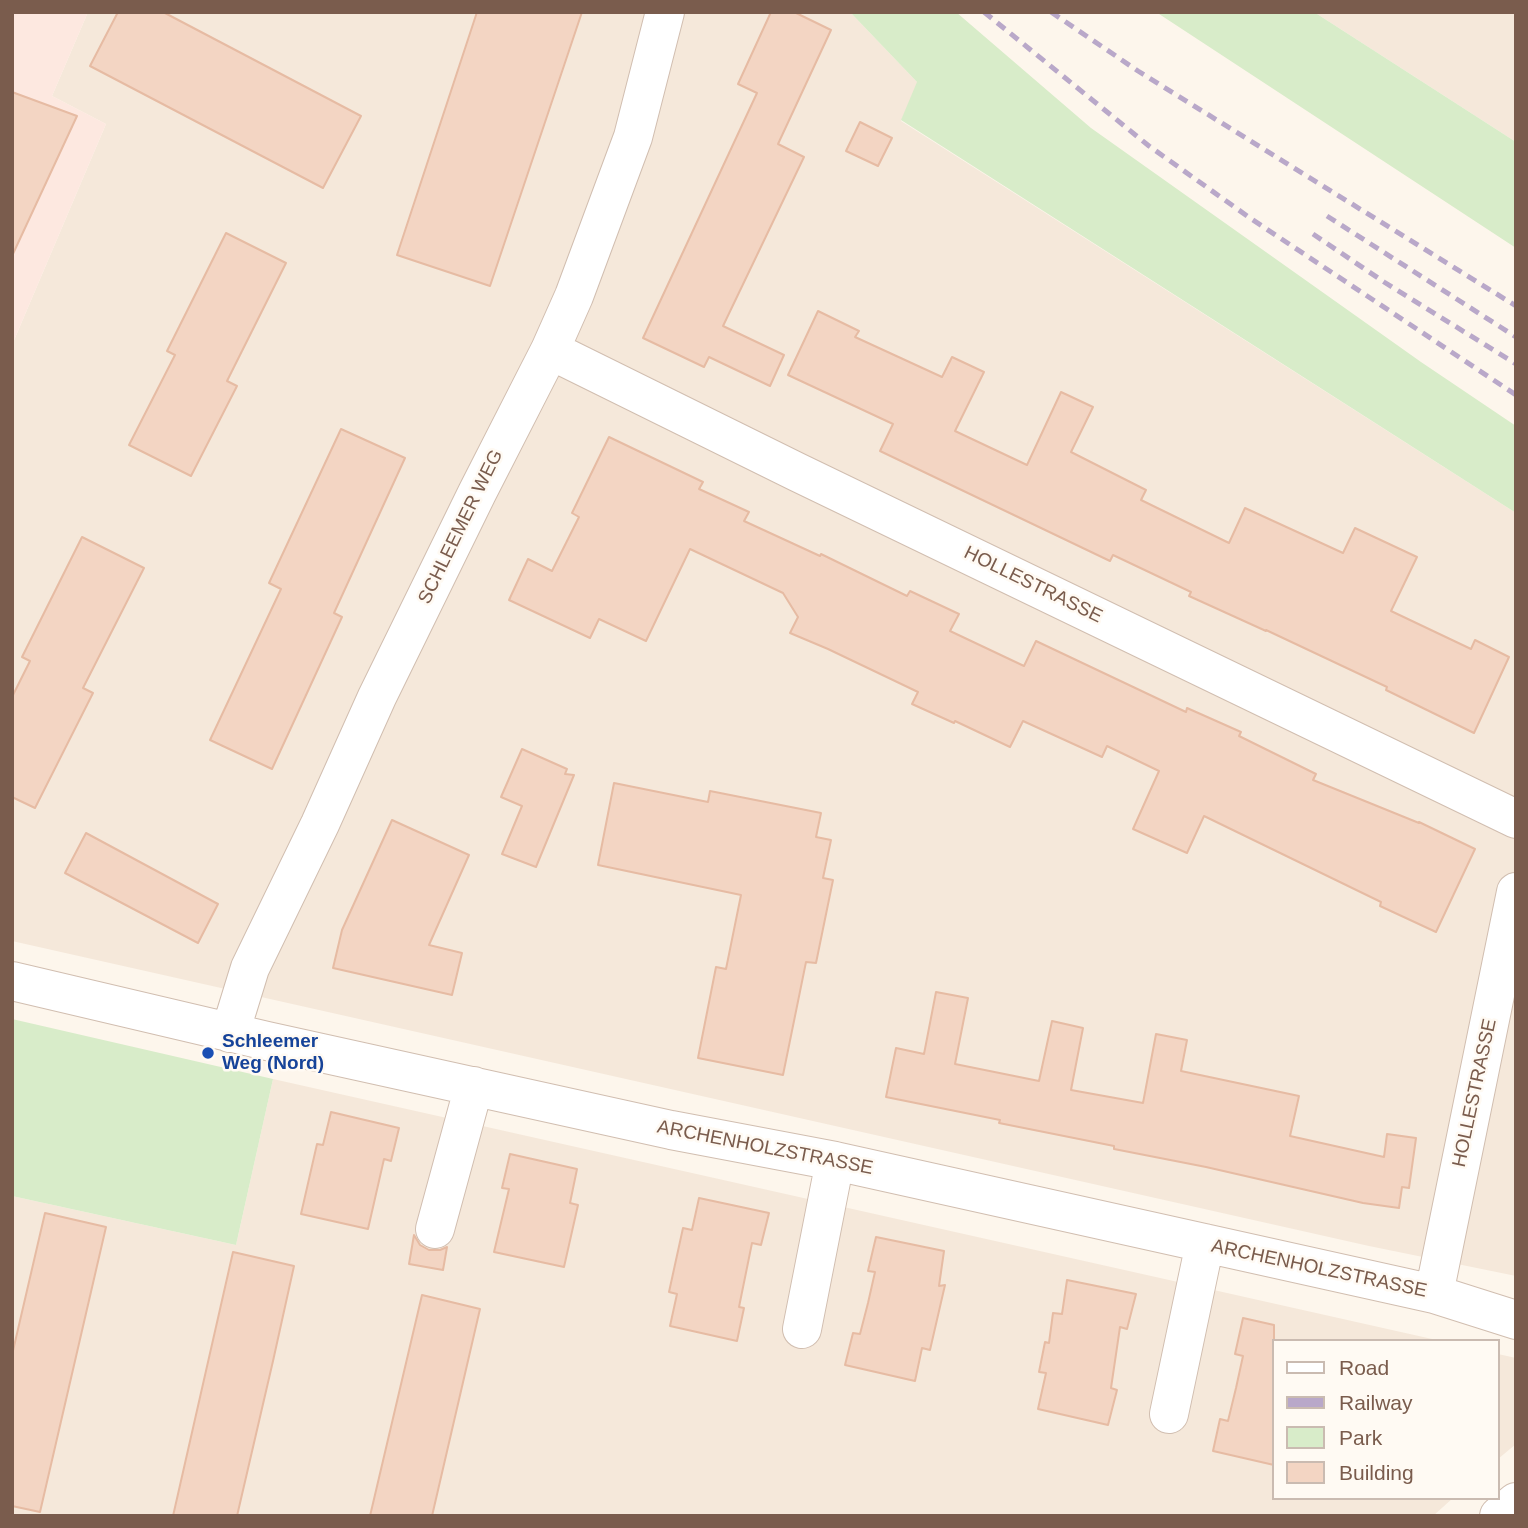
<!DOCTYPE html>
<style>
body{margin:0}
#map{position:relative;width:1528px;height:1528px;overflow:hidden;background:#fdf6ec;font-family:Arial,sans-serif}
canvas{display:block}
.frame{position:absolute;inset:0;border:14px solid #7a5c4d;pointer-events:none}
.legend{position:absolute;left:1272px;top:1339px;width:228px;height:161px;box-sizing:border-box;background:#fffaf3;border:2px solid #cabbb1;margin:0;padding:9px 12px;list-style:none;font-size:21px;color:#7a5c4d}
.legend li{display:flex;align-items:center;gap:14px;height:35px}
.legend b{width:35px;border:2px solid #cabbb1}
</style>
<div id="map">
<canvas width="1528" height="1528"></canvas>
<div class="frame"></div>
<ul class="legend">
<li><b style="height:9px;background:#fff"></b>Road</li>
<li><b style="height:9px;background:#b9a8c9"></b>Railway</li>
<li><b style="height:19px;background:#d8ecc9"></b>Park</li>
<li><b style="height:19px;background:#f3d5c3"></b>Building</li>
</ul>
</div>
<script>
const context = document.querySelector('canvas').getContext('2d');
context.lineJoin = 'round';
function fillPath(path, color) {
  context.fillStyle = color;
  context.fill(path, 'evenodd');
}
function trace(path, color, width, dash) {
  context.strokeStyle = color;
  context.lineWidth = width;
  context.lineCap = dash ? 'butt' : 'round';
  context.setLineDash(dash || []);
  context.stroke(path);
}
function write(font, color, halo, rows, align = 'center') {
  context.font = font + ' Arial,sans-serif';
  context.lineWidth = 5;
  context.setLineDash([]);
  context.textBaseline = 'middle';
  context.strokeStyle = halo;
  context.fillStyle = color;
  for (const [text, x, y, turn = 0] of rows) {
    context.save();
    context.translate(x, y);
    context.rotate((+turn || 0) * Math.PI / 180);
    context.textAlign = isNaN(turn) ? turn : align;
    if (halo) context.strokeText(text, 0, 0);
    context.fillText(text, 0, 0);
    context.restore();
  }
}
fillPath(new Path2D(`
 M88,12H850L918,83L901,121L1516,513V1276L1369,1246L12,941V345L106,124L52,96Z
 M1314,12H1516V142Z
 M273,1079L1441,1341H1274V1498H1453L1433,1516H12V1196L236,1245Z
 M1498,1354L1516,1358V1444L1498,1459Z`), '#f5e8da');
fillPath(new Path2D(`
 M12,12H88L52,96L106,124L12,345Z`), '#fde8e0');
fillPath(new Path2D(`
 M850,12H956L1091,128L1421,362L1516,426V513L901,120L917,82Z
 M1156,12H1314L1516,142V248Z
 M12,1019L273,1079L236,1245L12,1196Z`), '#d8ecc9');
const building = new Path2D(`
 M118,12H163L361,116L323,188L90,66Z
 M477,12H582L490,286L397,255Z
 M771,12H794L831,30L778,144L804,157L723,326L784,355L770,386L709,357L704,367L643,338L757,93L738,84Z
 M12,92L77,116L12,256Z
 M860,122L892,138L878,166L846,151Z
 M226,233L286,263L227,381L237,386L191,476L129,445L175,355L167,351Z
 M818,311L859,331L855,337L942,377L952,357L984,372L955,431L1027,465L1061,392L1093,407L1071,452L1146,490L1141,500L1229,543L1245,508L1343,553L1355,528L1417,557L1391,611L1471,649L1475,640L1509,657L1474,733L1386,690L1387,687L1266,630V631L1189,596L1191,592L1113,555L1110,561L880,451L893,424L788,375Z
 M341,429L405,458L334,613L342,617L272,769L210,740L281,589L269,583Z
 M609,437L703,482L699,489L749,512L744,521L820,556L821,554L907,596L910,591L959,614L950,631L1024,666L1036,641L1186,712L1187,708L1241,732L1239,736L1316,774L1313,780L1419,823V822L1475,849L1436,932L1380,906L1381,902L1204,816L1187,853L1133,829L1159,771L1107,746L1102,757L1023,721L1010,747L955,721L954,723L912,704L918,692L828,649L790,633L798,617L783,593L690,549L646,641L599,619L590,638L509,600L528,559L552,571L579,517L572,513Z
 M82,537L144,568L83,688L93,693L35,808L12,797V697L30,661L22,657Z
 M522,749L567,769L565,774L574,775L536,867L502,854L522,806L501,797Z
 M614,783L708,802L710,791L821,813L816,837L831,840L823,878L833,880L816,963L806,962L783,1075L698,1058L716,967L726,969L741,895L598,865Z
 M392,820L469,855L429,945L462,953L452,995L333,968L342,930Z
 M86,833L218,904L198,943L65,873Z
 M936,992L968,998L955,1064L1039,1081L1052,1021L1083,1028L1071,1090L1143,1103L1156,1034L1187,1040L1181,1071L1299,1096L1290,1136L1384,1157L1387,1134L1416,1138L1409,1188L1402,1187L1399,1208L1363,1203L1206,1167L1114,1149V1146L999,1123L1000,1120L886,1097L896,1048L924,1054Z
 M331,1112L399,1128L391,1161L384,1159L368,1229L301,1214L317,1144L323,1145Z
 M510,1154L577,1169L570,1203L578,1205L564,1267L494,1252L509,1189L502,1188Z
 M699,1198L769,1213L761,1245L752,1243L739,1307L744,1308L737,1341L670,1326L677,1294L669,1292L683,1228L692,1230Z
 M45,1213L106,1227L40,1512L12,1506V1355Z
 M414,1235L420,1245L429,1250H440L447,1247L443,1270L409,1264Z
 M876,1237L944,1251L939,1286L945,1285L930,1350L922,1348L915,1381L845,1365L853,1333L860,1334L868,1303L875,1272L868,1271Z
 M233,1252L294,1266L273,1361L237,1516H173Z
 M1067,1280L1136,1294L1127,1329L1120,1327L1111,1388L1117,1390L1108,1425L1038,1409L1046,1373L1039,1372L1045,1342L1049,1343L1053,1313L1062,1314Z
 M422,1295L480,1309L432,1516H370Z
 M1243,1318L1274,1325V1465L1213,1451L1220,1419L1228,1421L1236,1388L1243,1356L1235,1354Z`);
fillPath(building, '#f3d5c3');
trace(building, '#e6bba3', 2);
const minor = new Path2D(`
 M550,350L797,472L1516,819
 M12,981L267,1041L671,1130L835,1161L1434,1294L1516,1320
 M230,1033L250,968L320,824L377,697L477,493L550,350L574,296L633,137L665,12
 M435,1229L474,1086
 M1434,1294L1516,892
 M802,1329L835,1161
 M1169,1414L1205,1243
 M1499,1516L1516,1502`);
trace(minor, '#d1beb0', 40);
trace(minor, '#fff', 38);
trace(new Path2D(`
 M984,12L1149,146L1250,218L1516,395
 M1051,12L1138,71L1516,306
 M1327,216L1516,337
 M1313,234L1384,282L1516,364`), '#b9a8c9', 5, [10, 7]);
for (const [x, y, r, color] of [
 [208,1053,7,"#1a4fb4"]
]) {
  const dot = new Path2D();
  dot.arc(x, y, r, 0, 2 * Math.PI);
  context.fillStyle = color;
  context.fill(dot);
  trace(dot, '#fffaf3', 2.5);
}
write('19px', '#7a5c4d', '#fffaf3', [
 ["SCHLEEMER WEG",461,527,-64],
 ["HOLLESTRASSE",1033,585,26],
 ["HOLLESTRASSE",1475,1093,-78],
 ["ARCHENHOLZSTRASSE",765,1148,11],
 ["ARCHENHOLZSTRASSE",1319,1269,12]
]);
write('bold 19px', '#164399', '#fffaf3', [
 ["Schleemer",222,1042],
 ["Weg (Nord)",222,1064]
], 'left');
</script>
